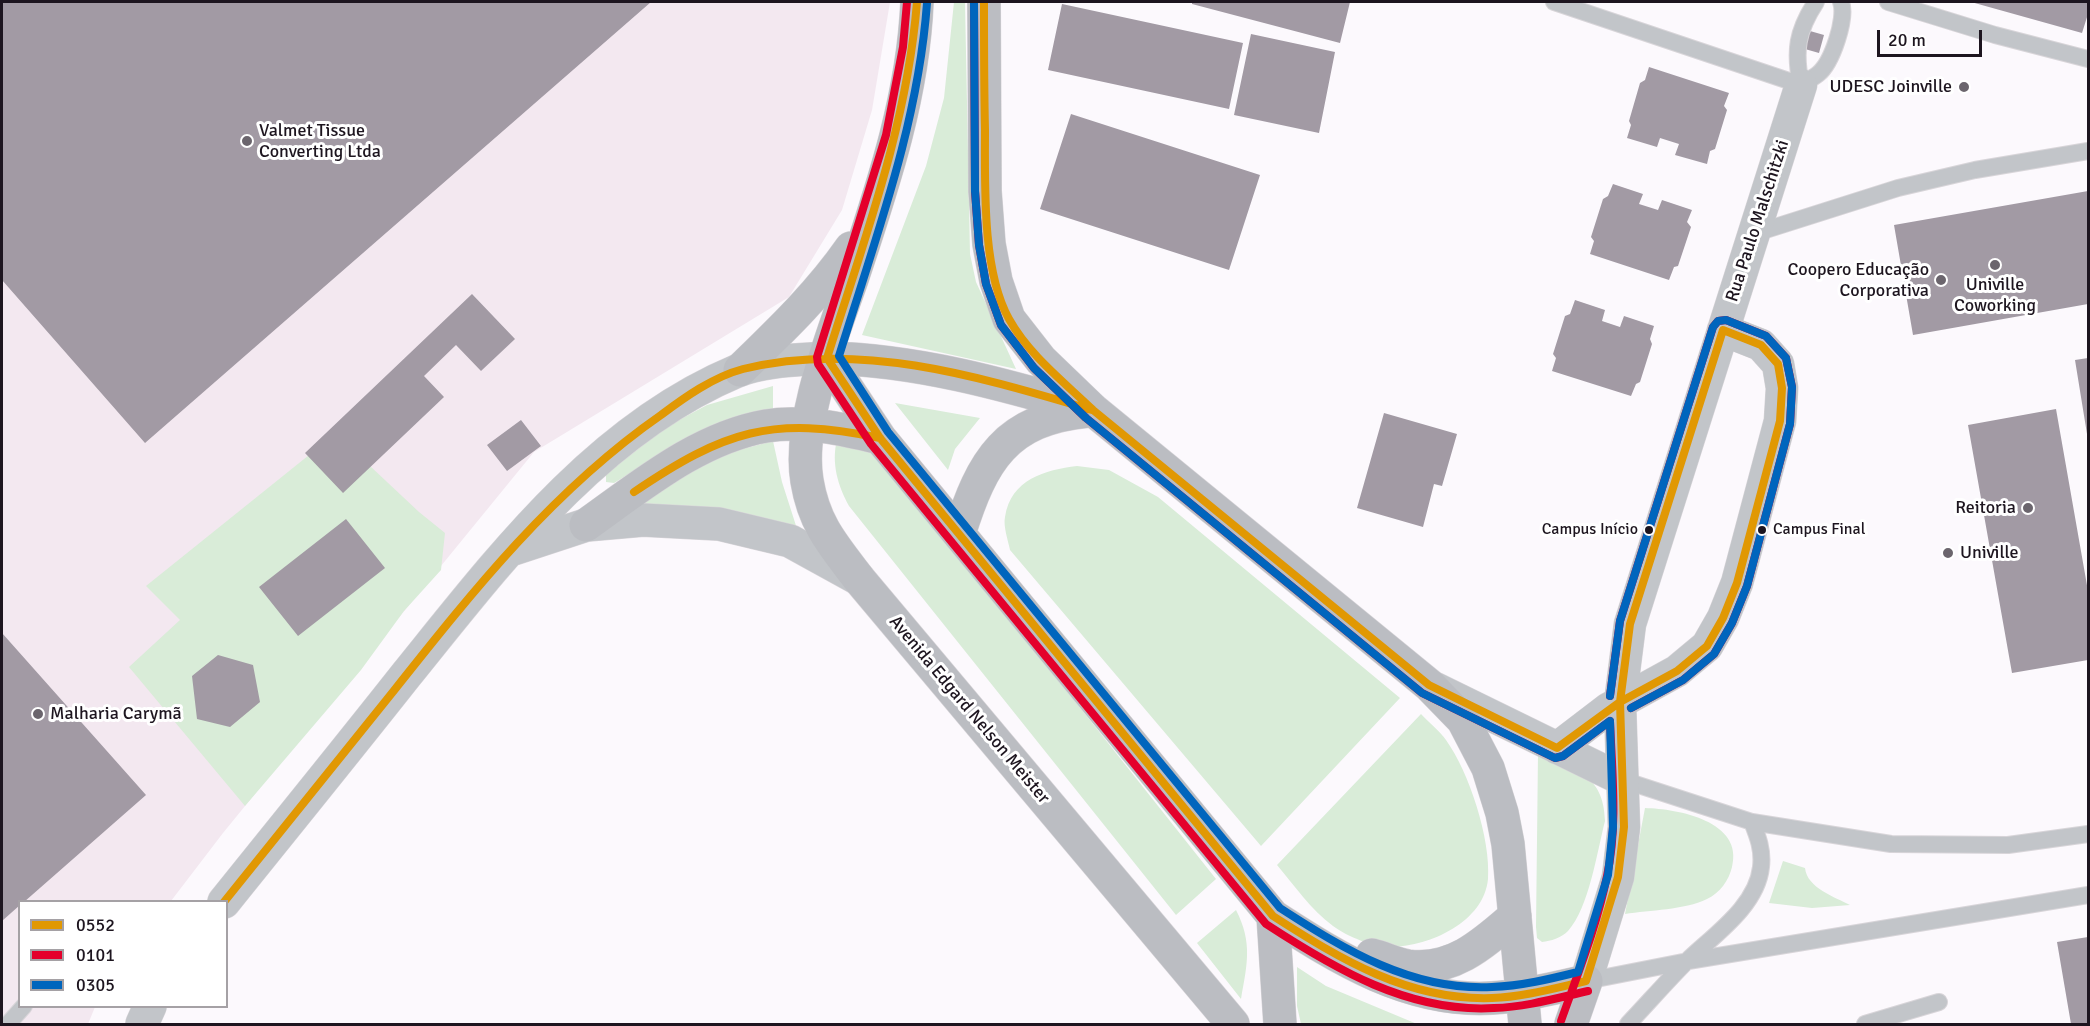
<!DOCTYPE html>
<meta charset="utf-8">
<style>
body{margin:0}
#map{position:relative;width:2090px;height:1026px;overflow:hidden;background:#fcf9fd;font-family:Signika,sans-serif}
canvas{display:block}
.frame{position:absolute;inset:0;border:3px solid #1d151f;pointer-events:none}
.legend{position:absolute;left:18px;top:900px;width:210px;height:108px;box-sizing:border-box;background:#fff;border:2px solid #a5a1a5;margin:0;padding:8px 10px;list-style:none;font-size:18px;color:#1d151f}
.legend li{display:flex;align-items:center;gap:12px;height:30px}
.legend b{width:30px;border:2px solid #a5a1a5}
.scale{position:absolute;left:1877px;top:30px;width:105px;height:27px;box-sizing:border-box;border:3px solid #1d151f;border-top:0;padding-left:8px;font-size:18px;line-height:21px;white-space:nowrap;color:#1d151f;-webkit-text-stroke:4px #fff;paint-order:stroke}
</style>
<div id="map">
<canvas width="2090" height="1026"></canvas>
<div class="frame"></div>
<ul class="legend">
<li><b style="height:8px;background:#e19803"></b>0552</li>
<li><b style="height:8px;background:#e4002b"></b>0101</li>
<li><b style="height:8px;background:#0065bd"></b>0305</li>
</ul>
<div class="scale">20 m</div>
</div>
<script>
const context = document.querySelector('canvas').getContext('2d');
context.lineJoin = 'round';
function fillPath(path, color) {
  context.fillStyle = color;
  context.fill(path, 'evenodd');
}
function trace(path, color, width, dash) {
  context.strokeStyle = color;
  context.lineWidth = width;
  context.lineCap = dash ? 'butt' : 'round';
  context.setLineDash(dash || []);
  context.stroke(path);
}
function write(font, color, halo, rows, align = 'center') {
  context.font = font + ' Signika,sans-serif';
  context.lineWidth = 6;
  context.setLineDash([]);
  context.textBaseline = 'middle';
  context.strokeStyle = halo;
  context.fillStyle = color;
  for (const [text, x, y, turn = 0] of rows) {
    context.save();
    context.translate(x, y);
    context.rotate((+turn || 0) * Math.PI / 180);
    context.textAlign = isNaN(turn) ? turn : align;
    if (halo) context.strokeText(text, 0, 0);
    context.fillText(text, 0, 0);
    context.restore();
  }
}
fillPath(new Path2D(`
 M2,2H890L872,110L842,210L789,297L534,452L223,833L171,901L20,902V1006L95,1007L88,1024H2Z`), '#f3e8f0');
fillPath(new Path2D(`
 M954,2H965L970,254L976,282L1016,369L862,335L926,166L944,98Z
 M773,386V409L690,437L614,483L606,482V474L666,427L707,405Z
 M895,403L980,418L955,449L948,470Z
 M852,436L889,467L1216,879L1176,915L849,506C838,486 831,463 837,440Z
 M773,441L782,482L799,535L631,508L690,470L727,453Z
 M324,443L370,466L419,512L445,533L441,570L404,611L361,670L245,806L129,667L180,620L146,586Z
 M1077,466L1109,470L1158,497L1400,698L1261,846L1010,550C1008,540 1003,526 1005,517C1011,479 1045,470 1077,466Z
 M1421,714C1429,723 1440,731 1446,740C1469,772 1491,839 1488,879C1484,922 1430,946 1392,947C1373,947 1348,937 1333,926C1311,910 1294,885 1277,865Z
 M1538,753C1575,770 1604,774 1605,821C1597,852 1589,908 1568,931C1561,938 1551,941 1542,942L1537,938L1536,927Z
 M1645,808C1678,809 1744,821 1732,867C1729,880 1720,893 1707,899C1684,910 1650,910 1625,914Z
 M1783,861L1805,868C1807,888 1835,897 1850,905L1812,908L1769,903Z
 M1236,910C1253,943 1247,965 1241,999L1197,943Z
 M1297,967L1326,986L1417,1024H1301L1297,1006Z`), '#d9ecd8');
fillPath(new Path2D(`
 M2,2H651L145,443L2,280Z
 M1192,2H1350L1340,43L1192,4Z
 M1971,2H2088V14L2082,33Z
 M1062,4L1243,43L1229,109L1048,70Z
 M1810,31L1824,35L1819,53L1805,49Z
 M1251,34L1335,52L1319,133L1234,115Z
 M1649,67L1729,93L1724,106L1727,110L1715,149L1710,151L1707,164L1675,155L1679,144L1660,138L1657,147L1627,138L1631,125L1629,121L1640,83L1645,80Z
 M1071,114L1260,175L1229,270L1040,209Z
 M1613,184L1643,194L1639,204L1658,210L1662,200L1692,210L1687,222L1691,227L1678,266L1674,267L1669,280L1590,254L1594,241L1591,237L1603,199L1608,196Z
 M2088,191V304L1913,335L1894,225Z
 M472,294L515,339L481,371L456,345L424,376L444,397L343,493L305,453Z
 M1575,300L1605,310L1602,321L1620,327L1624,316L1654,326L1650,339L1652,344L1640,382L1636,384L1631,396L1552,371L1556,358L1553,354L1565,316L1570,314Z
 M2088,358V434H2087L2075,360Z
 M2056,409L2088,591V660L2012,673L1968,425Z
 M1384,413L1457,434L1442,486L1434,484L1423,527L1357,508Z
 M521,420L541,446L507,471L487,445Z
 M346,519L385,568L298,636L259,587Z
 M2,633L146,795L24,902H20V905L2,921Z
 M218,655L253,665L260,702L230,727L197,719L192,676Z
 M2088,937V1024H2071L2057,942Z`), '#a29aa4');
const service = new Path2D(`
 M1554,2L1801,85C1807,81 1813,78 1818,74C1832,63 1847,18 1841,2
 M1888,2L1995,35L2088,59
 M1801,85C1794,51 1797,31 1816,2
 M1753,234L1898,188L1975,170L2088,151
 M1623,780L1752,822L1891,844L2008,845L2088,834
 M1586,981L1688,961L2088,895
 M8,1024L24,1006
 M1628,1024C1648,1003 1667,981 1688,960C1714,935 1757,906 1761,867C1763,850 1758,837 1752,822
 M1865,1024L1939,1002`);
const minor = new Path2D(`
 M1435,688L1623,780
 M1557,748L1608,709L1677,671L1707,646L1723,618L1737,583L1780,421L1782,388L1778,364L1761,345L1723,330
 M1586,981L1618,877L1624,827L1620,703L1630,624L1801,85`);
const tertiary = new Path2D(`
 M510,550L586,525L643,520L719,524L790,541L859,579
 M224,902C285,826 346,751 406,675C499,560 596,430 737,371C764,360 798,360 827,358
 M142,1024L150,1006`);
const primary = new Path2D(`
 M917,2C913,98 882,188 852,279C833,334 797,423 807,481C814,524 833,545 859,579L1233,1024
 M984,2L985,191L989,244L996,281L1009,319L1041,360L1093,410L1429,685L1463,720L1488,768L1502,813L1508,844L1525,1024
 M827,358L880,438L1273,916C1339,959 1409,1003 1492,998C1523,996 1555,988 1586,981
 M827,358C917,360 1002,384 1089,409
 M740,370C780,331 819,294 851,248
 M586,525C641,486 698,438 766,426C804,420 843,429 880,438
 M959,534C982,460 1006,419 1088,411
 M1273,916L1280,1024
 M1372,955C1384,958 1396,964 1408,966C1453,972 1484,943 1515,916
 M1571,1024L1586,981`);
trace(service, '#d8d5d9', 18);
trace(minor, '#d8d5d9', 33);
trace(tertiary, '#d8d5d9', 34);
trace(primary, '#d8d5d9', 34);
trace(service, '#c2c5c9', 16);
trace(minor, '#c2c5c9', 32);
trace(tertiary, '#c2c5c9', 33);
trace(primary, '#bbbdc2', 33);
trace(new Path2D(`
 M984,2C984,45 984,87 985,130C985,185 982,271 1009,319C1029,355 1064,382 1093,410L1429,685L1557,748L1620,702
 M1723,330L1761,345L1778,364L1782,388L1780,421L1737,583L1723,618L1707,646L1677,671L1620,702L1630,624Z
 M827,358L880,438L1273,916C1340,959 1409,1001 1492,998C1523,997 1555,988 1586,981L1618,877L1624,827L1620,702
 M827,358C864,240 907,126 917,2
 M634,492C724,431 772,415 880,438
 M224,902C280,832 336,763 392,693C473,591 553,490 661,415C685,397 713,377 743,369C860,340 980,377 1092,410`), '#e19803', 8);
trace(new Path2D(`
 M907,2L903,47L886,135L817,357L818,364L871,444L1266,924C1335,969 1409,1013 1494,1008C1526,1007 1557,998 1588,991
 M974,2L975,191L979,245L986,284L1001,325L1034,368L1086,418L1422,693L1555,758L1563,756L1610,721C1612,772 1618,826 1607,876C1597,926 1578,973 1561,1021
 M1610,696L1620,621L1713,327L1718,321L1726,320L1766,336L1786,358L1792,387L1790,424L1747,586L1732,623L1714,654L1683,680L1631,708`), '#e4002b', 8);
trace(new Path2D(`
 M927,3C918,126 875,239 839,356L888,432L1280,908C1345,950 1412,991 1492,987C1521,986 1550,979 1578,972L1608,875L1613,827L1610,721L1563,756L1555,758L1422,693L1086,418L1034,368L1001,325L986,284L979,245L975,191L974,2
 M1610,696L1620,621L1713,327L1718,321L1726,320L1766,336L1786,358L1792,387L1790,424L1747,586L1732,623L1714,654L1683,680L1631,708`), '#0065bd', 8);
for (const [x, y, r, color] of [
 [1964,87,6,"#6b656d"],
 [247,141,6,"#6b656d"],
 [1995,265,6,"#6b656d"],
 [1941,280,6,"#6b656d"],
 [2028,508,6,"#6b656d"],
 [1649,530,5,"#1d151f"],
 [1762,530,5,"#1d151f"],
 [1948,553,6,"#6b656d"],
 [38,714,6,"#6b656d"]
]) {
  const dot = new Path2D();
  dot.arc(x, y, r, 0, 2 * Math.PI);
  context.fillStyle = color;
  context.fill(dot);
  trace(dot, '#fff', 2);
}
write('16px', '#1d151f', '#fff', [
 ["Campus Início",1638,530],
 ["Campus Final",1773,530,"left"]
], 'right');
write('18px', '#1d151f', '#fff', [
 ["UDESC Joinville",1952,87],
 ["Valmet Tissue",259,131,"left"],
 ["Converting Ltda",259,152,"left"],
 ["Coopero Educação",1929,270],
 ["Corporativa",1929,291],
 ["Univille",1995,285,"center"],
 ["Coworking",1995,306,"center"],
 ["Reitoria",2016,508],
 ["Univille",1960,553,"left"],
 ["Malharia Carymã",50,714,"left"]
], 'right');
write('18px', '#1d151f', '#fff', [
 ["Rua Paulo Malschitzki",1758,221,-72],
 ["Avenida Edgard Nelson Meister",969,710,50]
]);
</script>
